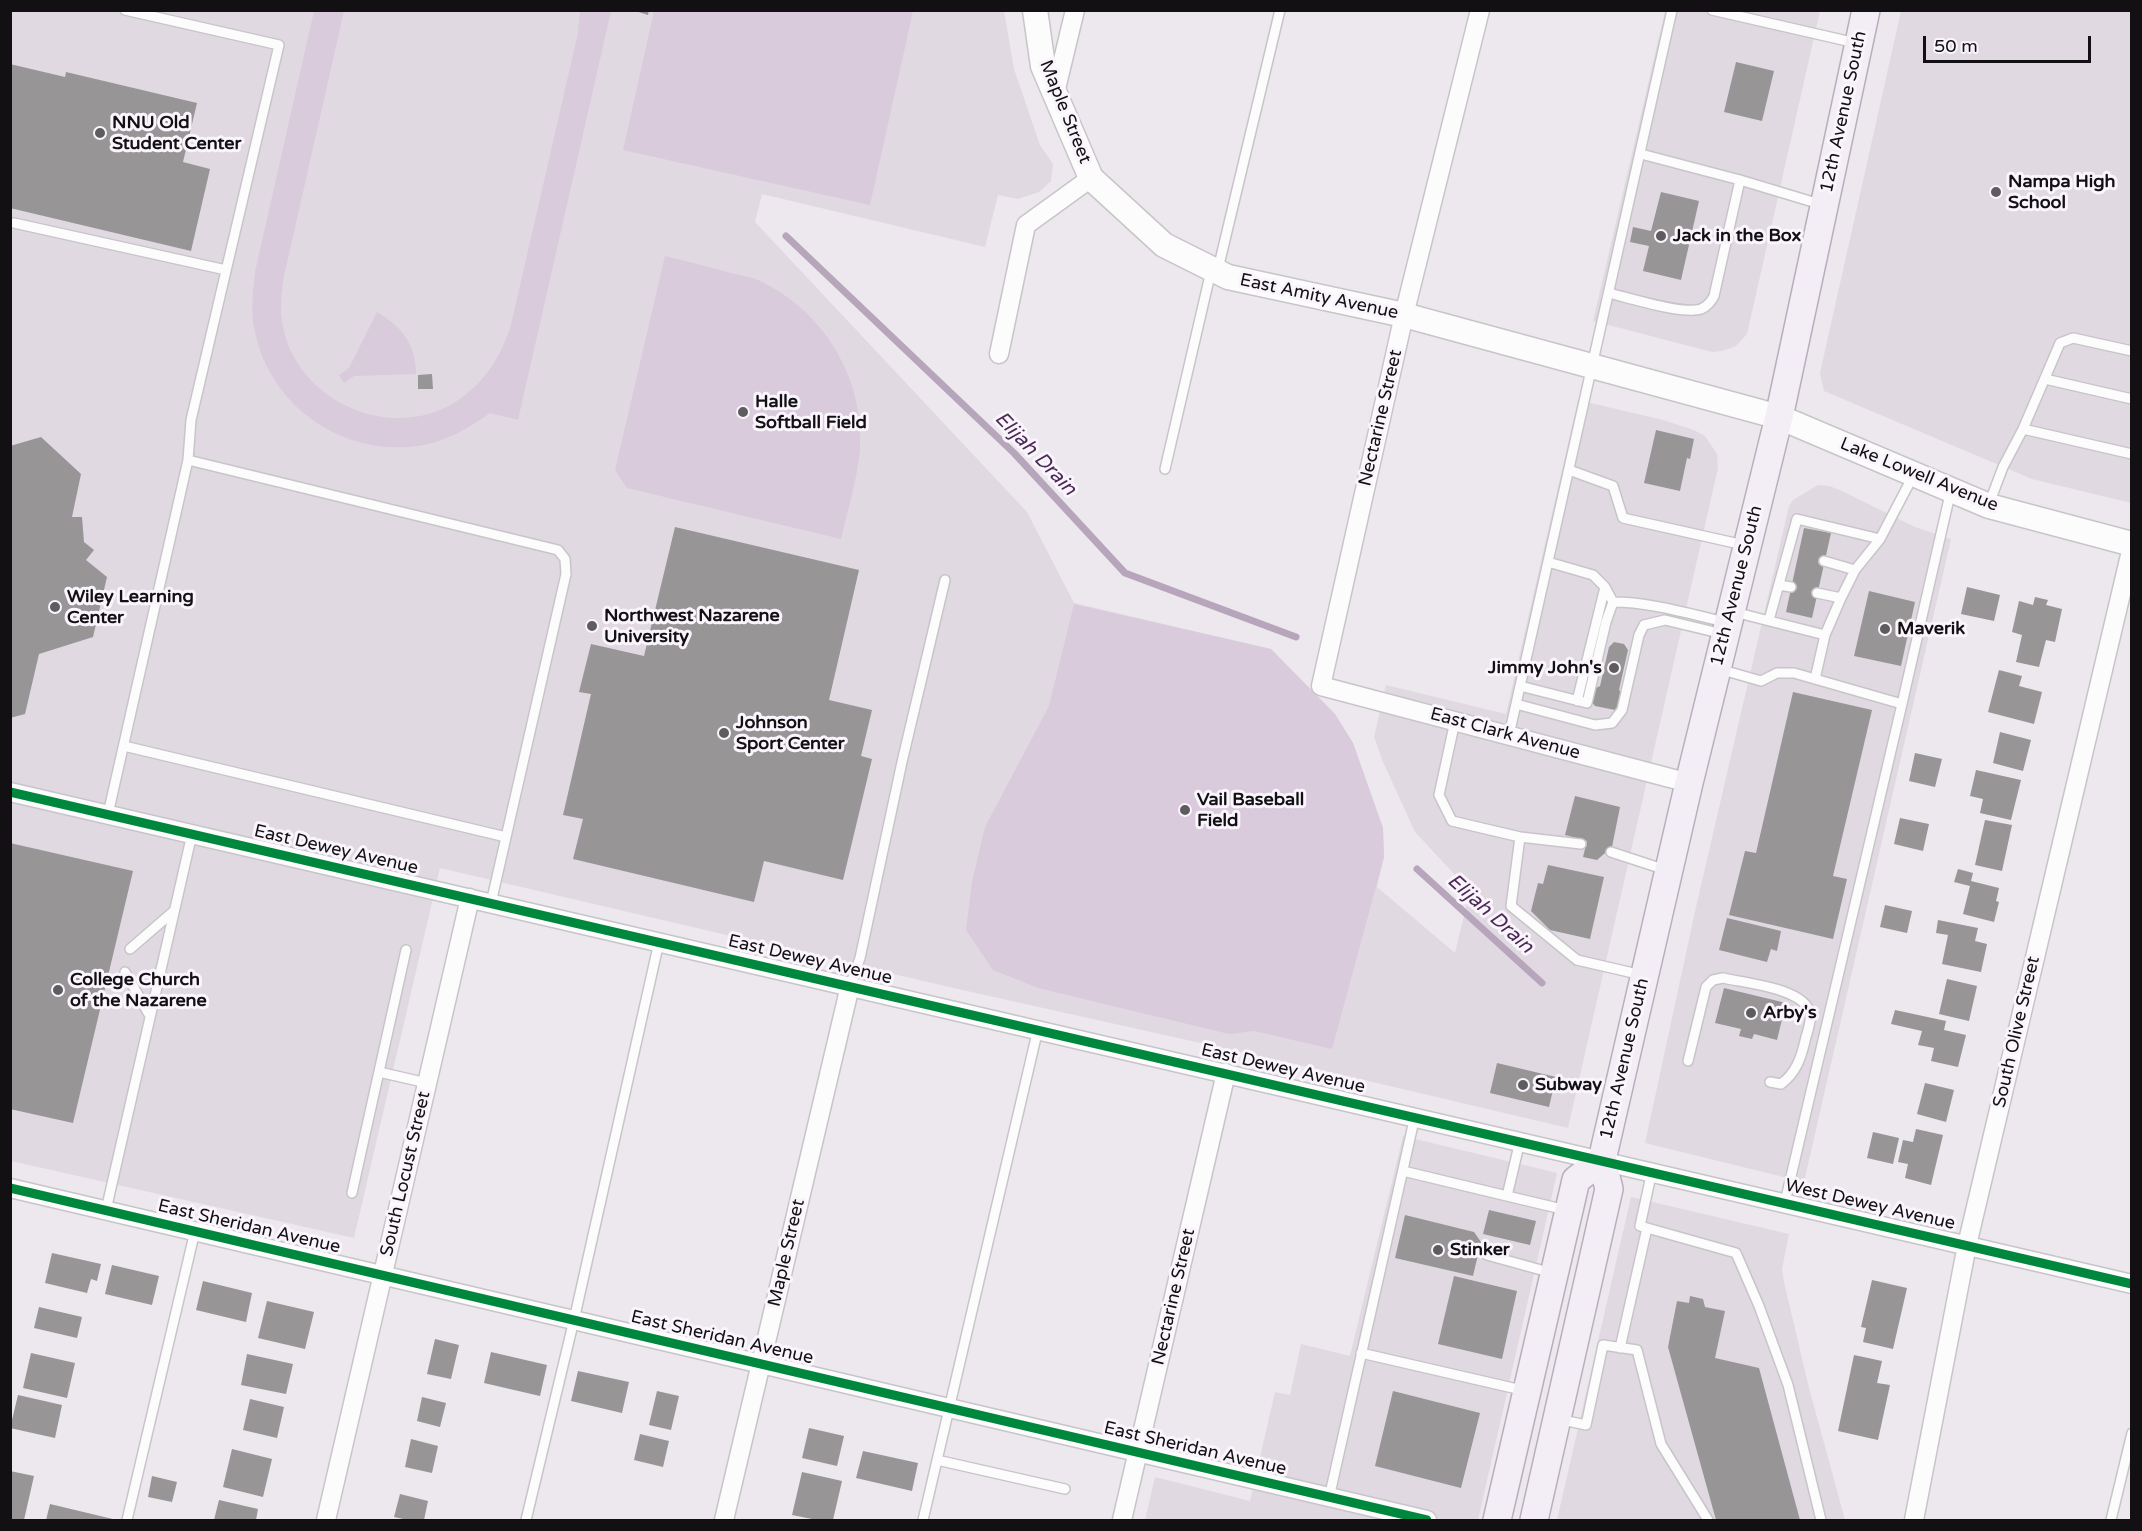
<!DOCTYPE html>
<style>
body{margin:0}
#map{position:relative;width:2142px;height:1531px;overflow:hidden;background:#ece8ed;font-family:"Varela Round",sans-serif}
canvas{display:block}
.frame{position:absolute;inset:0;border:12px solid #121013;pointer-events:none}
.scale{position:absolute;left:1923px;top:36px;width:168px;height:27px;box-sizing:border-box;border:3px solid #121013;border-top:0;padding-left:8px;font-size:18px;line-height:21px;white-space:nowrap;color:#121013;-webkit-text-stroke:4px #faf4fc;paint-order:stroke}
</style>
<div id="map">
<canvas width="2142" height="1531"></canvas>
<div class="frame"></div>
<div class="scale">50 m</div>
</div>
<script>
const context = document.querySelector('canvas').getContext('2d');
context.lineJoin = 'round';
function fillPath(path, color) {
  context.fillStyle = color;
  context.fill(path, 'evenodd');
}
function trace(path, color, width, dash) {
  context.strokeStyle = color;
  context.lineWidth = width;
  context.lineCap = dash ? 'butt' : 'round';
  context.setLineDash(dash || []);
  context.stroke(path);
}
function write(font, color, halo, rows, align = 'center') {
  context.font = font + ' "Varela Round",sans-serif';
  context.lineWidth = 6;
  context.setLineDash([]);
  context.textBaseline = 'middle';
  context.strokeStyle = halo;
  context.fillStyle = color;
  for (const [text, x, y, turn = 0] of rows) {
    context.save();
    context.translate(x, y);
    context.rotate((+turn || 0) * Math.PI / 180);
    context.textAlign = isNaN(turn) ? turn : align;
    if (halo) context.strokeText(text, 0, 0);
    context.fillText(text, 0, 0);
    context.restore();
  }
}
fillPath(new Path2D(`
 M11,11H1004L1014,69L1040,145L1053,164L1051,181L1039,192L1018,199L998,195L985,247L762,194L755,222L1027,512L1074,603L1271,649L1335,714L1353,743L1383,828L1384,857L1377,887L1455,953L1470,891L1415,832L1383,762L1374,737L1386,685L1506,714L1578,400L1663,420L1694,430L1705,436L1717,454L1718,468L1568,1128L1326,1071L949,987L440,868L354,1238L11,1161Z
 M1665,11H1820L1747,334L1736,346L1722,351L1712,352L1593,321Z
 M1901,11H2131V503L2032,479L1824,391L1820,373Z
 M1818,485L1829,486L1840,490L1915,527L1951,539L1804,1182L1645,1143L1696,907L1789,506L1793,500Z
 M1403,1136L1557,1173L1478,1520H1145L1155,1477L1250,1501L1275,1392L1290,1395L1301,1344L1350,1356Z
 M1631,1197L1789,1234L1782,1269L1784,1282L1809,1388L1845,1520H1557Z`), '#e0d9e2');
fillPath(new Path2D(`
 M314,11H344L284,276C281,294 279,312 284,331C301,403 393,443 457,401C484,383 499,359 510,329L578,33L580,11H611L518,420L490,413C470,427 449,440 424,445C347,459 271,409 255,332C250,312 253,292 255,272Z
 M654,11H913L870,205L623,150Z
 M665,256C686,261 707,266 727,272C737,275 749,276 758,280C823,310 865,378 860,450C858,476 847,512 841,539L627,488L615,470Z
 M377,312C402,327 416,344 416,374L354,376L344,383L339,375L349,368Z
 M1074,604L1271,649L1335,714L1353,743L1383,828L1384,857L1332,1049L1254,1031L1229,1034L1038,988L993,970L966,930L972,882L985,827L1049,706Z`), '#d9cadc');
trace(new Path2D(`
 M786,236L1014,453L1125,573L1296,637
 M1417,869L1542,983`), '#b7a5bb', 7);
fillPath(new Path2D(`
 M632,10H649L648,15Z
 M1736,62L1774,71L1762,121L1724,112Z
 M10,64L65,77L66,72L197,103L183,162L210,169L191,251L10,208Z
 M1661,192L1699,201L1681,280L1643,271L1649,246L1630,242L1633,227L1651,231Z
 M432,374L433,389H418V375Z
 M1656,430L1694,439L1690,459L1687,458L1680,491L1644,483Z
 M41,437L81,474L72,517H82L84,542L94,550L86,560L107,577L93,637L39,654L25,714L10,718V446Z
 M675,527L859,570L829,700L872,710L861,756L872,759L843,880L764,861L754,902L573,859L583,819L563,815L591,694L579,692L591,644L644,656Z
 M1804,528L1831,533L1812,618L1786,612Z
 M1967,587L2000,595L1994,621L1961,614Z
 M1869,591L1915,602L1901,666L1854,656Z
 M2035,597L2048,600L2046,605L2062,609L2055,642L2046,640L2039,667L2016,662L2022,635L2012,632L2019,601L2033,605Z
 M1614,642L1624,644L1628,650L1619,690L1623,695L1620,708L1615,710L1595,706L1591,701L1594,689L1600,686L1609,647Z
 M1999,670L2022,676L2019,686L2042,692L2034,724L1988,712Z
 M1793,692L1872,710L1833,876L1847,879L1833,939L1729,915L1745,851L1756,853Z
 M2000,732L2031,740L2023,771L1993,763Z
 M1915,753L1942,759L1935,787L1909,781Z
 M1976,770L2021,780L2011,820L1980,813L1983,799L1970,796Z
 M1575,796L1620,807L1612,847L1597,860L1583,857L1587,841L1565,835Z
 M1900,818L1929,824L1923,851L1894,844Z
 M1985,820L2012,825L2002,871L1975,865Z
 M10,843L133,871L73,1123L10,1109Z
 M1548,865L1604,877L1590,939L1550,930L1531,911L1538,883L1543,884Z
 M1958,869L1973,873L1971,881L1999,888L1996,901L1999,902L1994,922L1963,914L1970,886L1954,882Z
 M1885,905L1912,911L1907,933L1880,927Z
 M1727,918L1781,931L1777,951L1771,949L1767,962L1719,950Z
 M1938,920L1978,928L1975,941L1987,944L1981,972L1942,964L1948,935L1936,933Z
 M1947,979L1977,986L1969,1021L1939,1014Z
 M1724,988L1786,1003L1777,1040L1754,1034L1752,1039L1739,1036L1741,1029L1715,1023Z
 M1895,1010L1946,1021L1944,1030L1966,1035L1958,1067L1931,1061L1934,1048L1918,1045L1922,1031L1891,1024Z
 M1497,1063L1556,1077L1549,1107L1490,1093Z
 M1925,1083L1954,1090L1946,1122L1917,1114Z
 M1916,1129L1943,1135L1931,1185L1905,1178L1908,1164L1898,1162L1903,1140L1913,1142Z
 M1873,1132L1899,1138L1893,1164L1867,1158Z
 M1489,1210L1536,1221L1530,1245L1483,1234Z
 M1405,1215L1474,1232L1481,1242L1473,1276L1395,1258Z
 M52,1253L101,1264L97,1281L91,1279L87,1293L45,1283Z
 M112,1265L159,1276L152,1305L105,1294Z
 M1454,1276L1517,1291L1502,1359L1438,1344Z
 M1872,1280L1907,1288L1893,1349L1863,1342L1866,1328L1861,1327Z
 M203,1281L252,1293L246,1322L196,1310Z
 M1690,1296L1703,1299L1705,1307L1725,1311L1715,1358L1759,1368L1800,1520H1716L1668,1347L1677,1301L1689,1303Z
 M267,1301L314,1312L305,1349L258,1338Z
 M39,1307L82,1317L77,1338L34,1328Z
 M435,1339L459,1345L451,1379L427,1374Z
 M491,1352L547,1365L540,1396L484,1383Z
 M31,1353L75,1363L67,1398L23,1388Z
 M247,1354L293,1364L286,1394L241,1385Z
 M1854,1355L1882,1361L1877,1383L1890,1385L1878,1440L1838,1431Z
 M578,1371L629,1382L622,1413L571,1401Z
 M657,1391L679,1396L671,1430L649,1425Z
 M1393,1391L1480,1413L1461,1488L1375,1466Z
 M18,1395L62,1405L55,1438L10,1428Z
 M422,1397L446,1403L440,1427L417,1421Z
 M250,1399L284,1407L277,1438L243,1430Z
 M809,1428L844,1436L837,1466L802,1458Z
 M640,1434L669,1441L663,1467L634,1460Z
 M411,1439L438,1446L432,1473L405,1467Z
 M232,1449L272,1459L263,1497L223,1487Z
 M863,1451L918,1463L912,1491L856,1478Z
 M10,1471L34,1476L24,1520H10Z
 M802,1472L842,1481L833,1520H817L792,1515Z
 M152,1476L177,1482L172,1502L148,1497Z
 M400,1494L428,1501L424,1520H408L394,1517Z
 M219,1500L258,1509L256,1520H214Z
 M50,1504L117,1520H46Z`), '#979596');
const lane = new Path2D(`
 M1712,10L1856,43
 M1641,154L1740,180L1823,205
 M14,223L226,270
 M1218,269L1280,10
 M1609,293C1629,298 1684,315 1701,309C1708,306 1711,302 1714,296L1740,180
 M2045,379L2132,399
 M2023,429L2132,454
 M188,460L558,550L565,559L566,574L491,903
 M1165,469L1211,271
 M1569,470L1613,486L1623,518L1744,545
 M1989,504L2003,467L2023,429L2060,343L2073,338L2132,351
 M1824,561L1855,570
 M1779,585L1791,587
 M1817,593L1841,598
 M1613,602C1651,602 1689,614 1726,622
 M1734,612L1825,635
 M1769,620L1797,519L1880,539
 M1719,669L1761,681L1777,673H1794L1902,704L1785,1202
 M1815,679L1825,635L1841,598L1855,570L1880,539L1913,476
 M1520,686L1587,703L1606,622L1613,602L1605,587L1593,575L1548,562
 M1577,701L1605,587
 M1516,704L1595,725L1612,723L1622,710L1639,635L1644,625L1665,620L1723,634
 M1902,704L1951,490
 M1455,721L1439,795L1452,821L1520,837L1581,844
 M1509,735L1672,10
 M124,746L506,837
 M108,814L188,460L191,420L279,45L125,10
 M1520,837L1511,906L1577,960L1642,975
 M1611,852L1666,870
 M130,949L174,911
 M125,972L150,1016
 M850,986L860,958L902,762L945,580
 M1688,1061L1706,987L1713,980L1723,978C1745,983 1804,988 1810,1013C1812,1021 1807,1032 1805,1041C1801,1058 1796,1073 1781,1084L1770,1082
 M379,1072L427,1083
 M1403,1171L1507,1196L1520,1141
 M1652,1171L1640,1226L1736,1253L1759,1306L1788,1385L1821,1520
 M352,1193L406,950
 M1507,1196L1566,1210
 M106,1210L192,834
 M1487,1255L1552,1273
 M1620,1348L1647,1228
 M1361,1353L1526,1391
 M1558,1419L1586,1425L1603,1345L1637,1350L1661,1444L1708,1520
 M937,1460L1065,1489
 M1329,1498L1415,1116
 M127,1520L195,1231
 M526,1520L574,1320L659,942
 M923,1520L1038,1029
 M2111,1520L2132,1433`);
const street = new Path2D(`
 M1480,10L1404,315L1321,686L1689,783
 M1055,93L1075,10
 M999,354L1026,225L1091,178
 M10,792L2132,1284
 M10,1188L1427,1520
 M326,1520L470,898
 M724,1520L850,986
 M1122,1520L1226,1073
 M1914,1520L1967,1245L2132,547`);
const secondary = new Path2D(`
 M1035,10L1043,66L1091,178L1164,245L1228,277L1404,315L1779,417L1989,506L2132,544`);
const primary = new Path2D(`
 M1497,1520L1576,1180L1602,1160
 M1534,1520L1609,1189L1602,1160L1689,783L1779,417L1866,10`);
trace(lane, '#c8c5c9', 12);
trace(street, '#c8c5c9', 21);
trace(secondary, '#c8c5c9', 27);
trace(primary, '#b9afbc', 30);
trace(lane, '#fcfcfc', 9);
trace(street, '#fcfcfc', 18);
trace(secondary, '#fcfcfc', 24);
trace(primary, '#f3eef5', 27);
trace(new Path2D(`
 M10,792L2132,1284
 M10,1188L1427,1520`), '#00873e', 9);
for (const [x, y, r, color] of [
 [100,133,6,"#5e5c5f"],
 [1996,192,6,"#5e5c5f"],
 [1661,236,6,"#5e5c5f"],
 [743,412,6,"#5e5c5f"],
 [55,607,6,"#5e5c5f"],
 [592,626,6,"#5e5c5f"],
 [1885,629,6,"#5e5c5f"],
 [1614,668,6,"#5e5c5f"],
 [724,733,6,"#5e5c5f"],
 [1185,810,6,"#5e5c5f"],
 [58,990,6,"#5e5c5f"],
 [1751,1013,6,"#5e5c5f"],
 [1523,1085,6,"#5e5c5f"],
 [1438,1250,6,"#5e5c5f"]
]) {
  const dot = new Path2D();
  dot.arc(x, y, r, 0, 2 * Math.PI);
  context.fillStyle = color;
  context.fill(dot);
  trace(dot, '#faf4fc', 2);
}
write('18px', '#121013', '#faf4fc', [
 ["Maple Street",1065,112,68],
 ["12th Avenue South",1844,112,-78],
 ["East Amity Avenue",1319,297,12],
 ["Nectarine Street",1381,418,-77],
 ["Lake Lowell Avenue",1919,475,22],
 ["12th Avenue South",1737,586,-76],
 ["East Clark Avenue",1505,734,15],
 ["East Dewey Avenue",336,850,13],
 ["East Dewey Avenue",810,960,13],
 ["South Olive Street",2017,1032,-77],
 ["12th Avenue South",1625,1059,-77],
 ["East Dewey Avenue",1283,1069,13],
 ["South Locust Street",406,1174,-77],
 ["West Dewey Avenue",1870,1205,13],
 ["East Sheridan Avenue",249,1227,13],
 ["Maple Street",787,1253,-77],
 ["Nectarine Street",1174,1297,-77],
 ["East Sheridan Avenue",722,1338,13],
 ["East Sheridan Avenue",1195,1449,13]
]);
write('bold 18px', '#121013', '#faf4fc', [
 ["NNU Old",112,123],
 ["Student Center",112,144],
 ["Nampa High",2008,182],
 ["School",2008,203],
 ["Jack in the Box",1673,236],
 ["Halle",755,402],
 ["Softball Field",755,423],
 ["Wiley Learning",67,597],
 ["Center",67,618],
 ["Northwest Nazarene",604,616],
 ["University",604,637],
 ["Maverik",1897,629],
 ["Jimmy John's",1602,668,"right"],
 ["Johnson",736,723],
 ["Sport Center",736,744],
 ["Vail Baseball",1197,800],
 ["Field",1197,821],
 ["College Church",70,980],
 ["of the Nazarene",70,1001],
 ["Arby's",1763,1013],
 ["Subway",1535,1085],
 ["Stinker",1450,1250]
], 'left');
write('italic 20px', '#4b2954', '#faf4fc', [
 ["Elijah Drain",1035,454,46],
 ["Elijah Drain",1490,914,42]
]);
</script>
